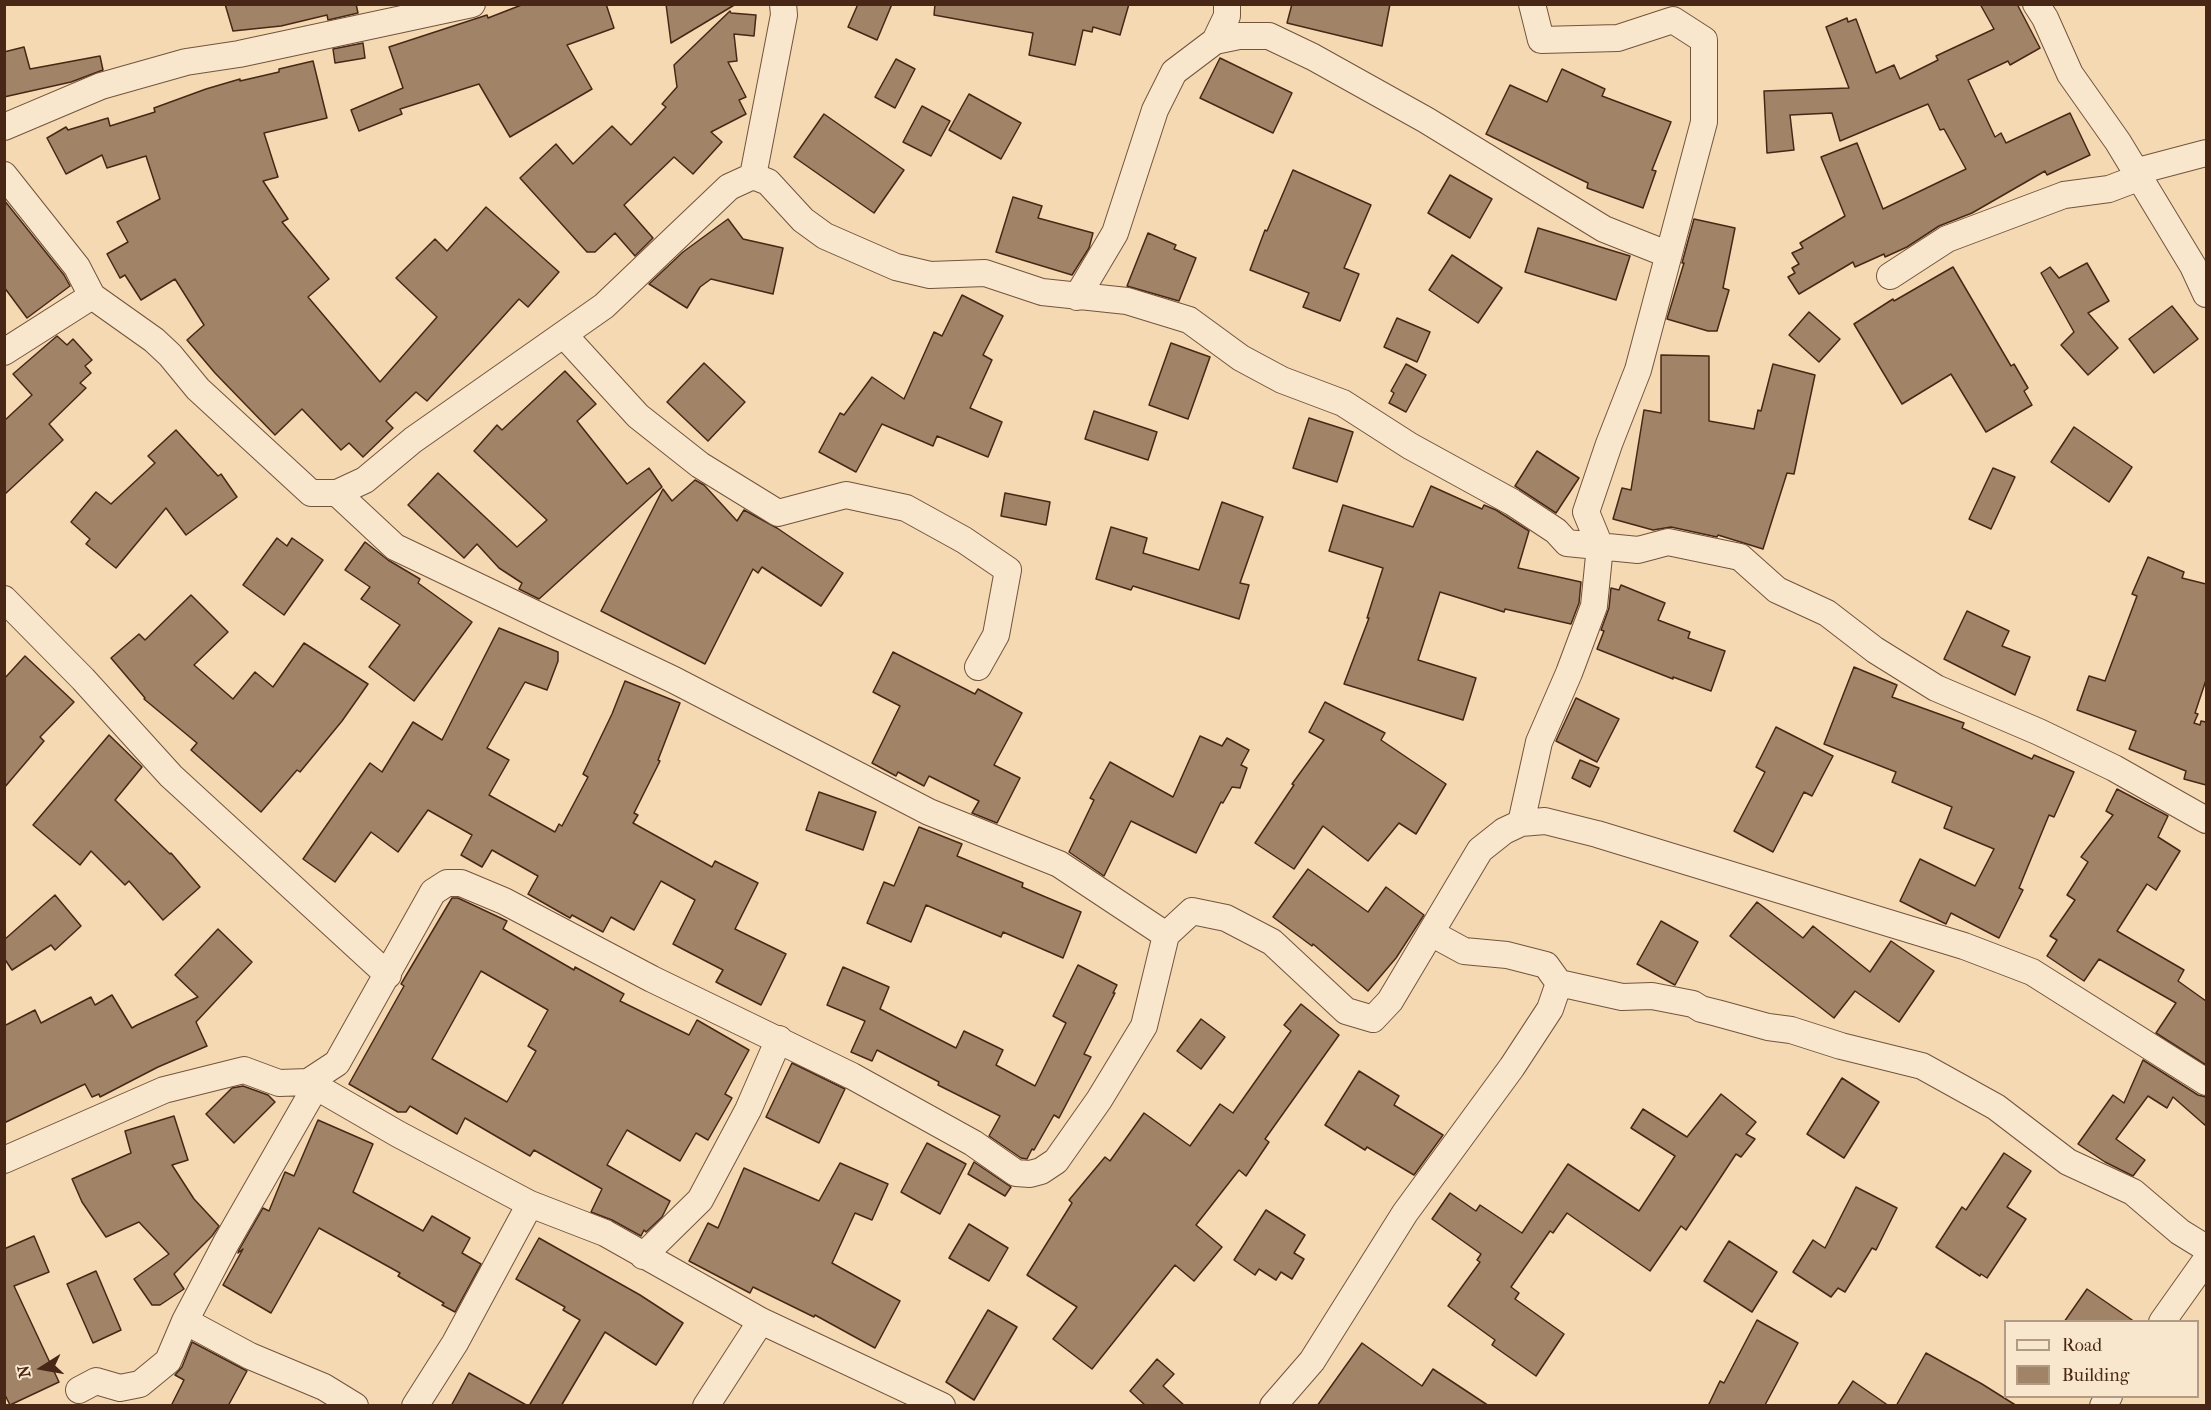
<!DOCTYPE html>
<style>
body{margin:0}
#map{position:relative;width:2211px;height:1410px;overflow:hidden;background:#f4d9b2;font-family:"IM FELL French Canon",serif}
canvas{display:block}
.frame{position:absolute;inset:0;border:6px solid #482716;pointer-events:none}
.legend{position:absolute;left:2004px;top:1320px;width:195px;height:78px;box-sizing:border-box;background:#f8e6cd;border:2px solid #b29a84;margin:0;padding:8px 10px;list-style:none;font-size:18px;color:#482716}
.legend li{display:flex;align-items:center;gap:12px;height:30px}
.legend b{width:30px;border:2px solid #b29a84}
.north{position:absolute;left:12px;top:1338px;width:60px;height:60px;-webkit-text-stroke:4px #f8e6cd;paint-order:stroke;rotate:259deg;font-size:16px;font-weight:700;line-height:24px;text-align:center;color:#482716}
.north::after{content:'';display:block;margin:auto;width:21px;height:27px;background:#482716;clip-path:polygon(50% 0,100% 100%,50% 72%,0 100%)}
</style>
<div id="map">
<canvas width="2211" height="1410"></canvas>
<div class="frame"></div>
<ul class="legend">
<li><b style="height:8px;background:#f8e6cd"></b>Road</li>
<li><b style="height:16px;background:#a18467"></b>Building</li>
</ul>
<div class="north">N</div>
</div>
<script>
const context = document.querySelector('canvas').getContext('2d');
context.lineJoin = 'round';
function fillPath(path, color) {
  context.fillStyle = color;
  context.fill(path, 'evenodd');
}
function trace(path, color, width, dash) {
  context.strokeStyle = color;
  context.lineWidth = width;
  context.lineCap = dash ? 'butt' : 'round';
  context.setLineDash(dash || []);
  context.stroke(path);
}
const building = new Path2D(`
 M225,4H356L358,13L328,20L327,15L281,26L233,31Z
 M524,4H606L614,28L567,45L592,89L510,137L479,84L400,109L402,114L359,131L351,110L403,88L389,47L487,15L488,18Z
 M666,4H736L671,43Z
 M858,4H892L877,40L848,27Z
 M935,4H1129L1120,35L1093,27L1092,32L1083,30L1075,65L1029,55L1033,33L934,15Z
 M1292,4H1390L1382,46L1287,23Z
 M1980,4H2017L2040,48L2010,65L2008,61L1968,80L1995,137L2001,133L2006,143L2070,113L2090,155L2047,175L2045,171L1972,213L1939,226L1907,247L1885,257L1884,254L1855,267L1853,262L1799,294L1788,277L1795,273L1792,268L1799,264L1792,253L1803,248L1800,243L1845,216L1821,157L1857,143L1883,209L1966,169L1944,129L1940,130L1928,104L1840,141L1832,113L1790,115L1794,150L1767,153L1764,91L1849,88L1826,27L1847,18L1848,22L1856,19L1876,73L1894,65L1900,79L1938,60L1936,56L1994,29Z
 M730,11L731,13L756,15L754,36L734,34L737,61L728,62L746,97L739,100L746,114L711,132L722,142L693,174L674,157L624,205L653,238L635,256L615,233L595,252H587L520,178L556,144L573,164L612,126L631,145L666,107L662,104L677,87L674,65Z
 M363,43L365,58L335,63L333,49Z
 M24,47L30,69L100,56L103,70L71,82L4,97V52Z
 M1220,58L1292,93L1273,133L1200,98Z
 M896,59L915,69L895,108L875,97Z
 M313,61L327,118L264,133L278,177L263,181L288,219L282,222L329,279L308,297L380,382L437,317L396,278L435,239L447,251L486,207L559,272L528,307L519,299L427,401L416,392L386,421L393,428L363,457L349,443L341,450L302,409L275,435L215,373L187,340L204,325L175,279L141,300L125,275L120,278L107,254L128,242L117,222L160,199L146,156L107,168L102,155L66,174L47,138L66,127L68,130L108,118L110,126L155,112L154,108L206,89L240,79V81L279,72V69Z
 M1562,69L1605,89L1602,96L1671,122L1652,170L1656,171L1643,208L1587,188L1588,183L1486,134L1510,85L1547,102Z
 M969,94L1021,123L1001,159L949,130Z
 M922,106L950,121L931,156L903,142Z
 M824,114L904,170L874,213L794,157Z
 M1293,170L1371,205L1344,268L1359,274L1340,321L1303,307L1309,293L1250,270L1265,230L1267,231Z
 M1450,175L1492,199L1470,238L1428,213Z
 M1013,197L1042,206L1038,218L1093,233L1089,248L1072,275L996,252Z
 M4,200L64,275L70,286L27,318L4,287Z
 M728,219L743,239L783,248L773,294L711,279L700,287L687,308L649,284L683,252Z
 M1694,219L1735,228L1723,288L1729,290L1717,331H1708L1667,319L1684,263H1682Z
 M1538,228L1630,256L1616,300L1525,272Z
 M1148,233L1176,245L1174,249L1196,258L1179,301L1127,286Z
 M1452,255L1502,288L1478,323L1429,290Z
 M2087,263L2109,301L2088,313L2118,348L2088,375L2061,345L2074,332L2041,273L2050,267L2059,278Z
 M1953,267L2011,366L2014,364L2028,388L2024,391L2032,405L1986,432L1951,374L1902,404L1854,324L1893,299L1894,301Z
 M962,295L1003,316L983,355L992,360L970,408L1002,422L988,457L937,436L933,446L882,424L856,472L819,452L840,413L844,415L872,377L904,399L934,332L942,336Z
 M2172,306L2198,339L2154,373L2129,339Z
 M1809,312L1840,339L1819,362L1789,335Z
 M1397,318L1430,332L1417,362L1384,347Z
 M57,336L67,345L73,339L92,360L85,366L91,373L80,383L86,388L49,424L63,440L4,495V421L32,395L13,374Z
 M1171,343L1210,357L1188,419L1149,405Z
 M1661,355L1709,356V421L1754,429L1758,410L1761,411L1773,364L1815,375L1794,474L1787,473L1763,549L1718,535L1717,537L1671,527L1653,530L1613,519L1622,488L1631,490L1644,410L1661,413Z
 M704,363L745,402L708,441L667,402Z
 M1406,364L1426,375L1406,412L1389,403L1394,393L1391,391Z
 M565,371L596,404L577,421L627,484L649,468L662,487L539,599L519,589L522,583L499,568L477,544L464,558L408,505L438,473L517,547L547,520L474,451L497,425L502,430Z
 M1094,411L1157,432L1148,460L1085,439Z
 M1309,418L1353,432L1337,482L1293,468Z
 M2074,427L2132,467L2109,502L2051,462Z
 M176,430L218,476L221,474L237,497L186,535L166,508L116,568L86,544L90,539L71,522L96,492L111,504L155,463L148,456Z
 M1537,451L1579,478L1556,513L1515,486Z
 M1993,468L2015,477L1991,529L1969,519Z
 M695,480L704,485L737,521L744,510L777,528L843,573L821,606L762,567L758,573L753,569L705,664L601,611L663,489L672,501Z
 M1431,486L1482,509L1484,505L1496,510L1529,531L1518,568L1581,582L1579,603L1571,624L1505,609L1504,612L1440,592L1418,660L1476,678L1463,720L1344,684L1369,618H1367L1383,568L1329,551L1343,505L1413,527Z
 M1005,493L1050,502L1046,525L1001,516Z
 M1222,502L1263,517L1240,583L1249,585L1239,619L1133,586L1131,590L1096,579L1111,527L1147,538L1143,553L1199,570Z
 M277,538L287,546L292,538L323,560L284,615L243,585Z
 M365,542L388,560L420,579L418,583L472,622L414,701L369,667L400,625L361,599L370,587L345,570Z
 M2148,557L2184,572L2182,578L2206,584V680L2195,713L2198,714L2194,723L2200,725L2201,721L2206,722V785L2184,779L2186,771L2129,749L2136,731L2077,710L2089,676L2105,681L2137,596L2132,594Z
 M1621,585L1665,603L1658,620L1690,632L1688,638L1725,651L1711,691L1673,677V679L1597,649L1604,631L1601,630L1609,608L1611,588L1619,590Z
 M191,595L228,632L194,665L233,699L255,672L273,687L304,643L368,684L342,721L300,772L297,770L261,812L191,750L197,743L144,699L145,698L111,658L139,634L145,640Z
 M1967,611L2009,631L2002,646L2030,657L2015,695L1944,659Z
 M499,628L558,652V661L547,690L525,682L487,748L509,760L489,795L555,832L559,824L562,826L588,777L583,774L612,714L625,681L680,703L658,760L660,761L634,813L638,815L633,823L712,867L715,861L758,883L735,929L786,954L761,1005L716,982L723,970L673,944L695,900L661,881L634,930L611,917L603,932L572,915L570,918L528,894L538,876L492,850L482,867L461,855L472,835L428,810L398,852L371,832L335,882L303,859L370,763L382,772L413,722L442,740Z
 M893,652L975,694L978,689L1022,713L994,765L1020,778L997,823L972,813L979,801L929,776L924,786L898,772L896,776L872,763L900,706L873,692Z
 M25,656L74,702L40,737L44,741L4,788V679Z
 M1854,667L1897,685L1892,697L1964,723L1962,728L2032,759L2034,755L2074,772L2054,817L2049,815L2019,888L2023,890L1999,938L1951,913L1946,924L1900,901L1920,859L1975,886L1994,849L1944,828L1952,807L1892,782L1896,772L1824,744Z
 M1576,698L1619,719L1597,762L1556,741Z
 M1325,702L1385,733L1381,740L1446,784L1416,834L1399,823L1368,861L1323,826L1294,869L1255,843L1294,785L1292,784L1324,740L1309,732Z
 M1776,727L1833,756L1812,796L1804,792L1773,852L1734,831L1765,772L1756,767Z
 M109,735L142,767L115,800L170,854L171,853L200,887L163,920L129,881L125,885L91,851L80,865L33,825Z
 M1200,736L1222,746L1227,738L1249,750L1241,765L1247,768L1240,788L1232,787L1223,803L1221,802L1196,853L1131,821L1104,876L1069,852L1094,800L1090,798L1110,762L1173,797Z
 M1580,760L1599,768L1590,787L1572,778Z
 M2117,789L2168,816L2158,837L2180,851L2156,890L2147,884L2117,931L2184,970L2178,981L2206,1001V1065L2156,1033L2176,1003L2099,959L2084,981L2047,956L2057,940L2050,936L2075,900L2067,895L2088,862L2081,857L2113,815L2106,811Z
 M819,792L876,812L863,850L806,830Z
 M919,827L962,844L957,856L1023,883L1022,887L1081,912L1063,958L1003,932L1001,937L926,905L911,942L867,923L884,882L894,886Z
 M1308,869L1368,912L1386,887L1424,915L1396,958L1368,991L1313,944L1312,946L1273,917Z
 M55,895L81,926L55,950L51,945L12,970L4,958V940Z
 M452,898H458L507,921L503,929L574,970L575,967L624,994L620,1001L689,1035L697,1020L749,1050L725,1094L732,1098L708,1140L696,1133L680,1161L627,1130L607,1165L670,1201L662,1217L646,1232L644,1230L641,1236L612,1220L591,1212L602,1189L534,1150L530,1156L465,1118L457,1134L410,1106L406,1112H398L349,1084L404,986L401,984ZM481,971L548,1010L528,1046L536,1051L507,1102L432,1059Z
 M1757,902L1803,938L1813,926L1870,972L1891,941L1934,971L1899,1022L1855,991L1834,1018L1730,936Z
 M1661,921L1698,942L1675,985L1637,964Z
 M218,929L252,962L196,1022L207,1046L158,1067L100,1097L99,1094L92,1097L85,1084L4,1123V1026L35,1010L41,1023L91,997L95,1005L112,995L132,1028L137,1025L198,997L175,975Z
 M1078,965L1117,985L1113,993H1115L1084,1054L1091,1057L1059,1118L1054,1115L1034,1150L1032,1149L1027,1159L1021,1158L989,1136L1000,1116L938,1085L939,1082L877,1050L872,1061L851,1052L865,1021L827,1005L843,967L889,987L880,1009L956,1048L964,1031L1003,1050L996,1065L1035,1086L1066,1023L1053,1016Z
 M1301,1004L1339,1035L1265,1139L1269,1142L1246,1176L1239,1170L1196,1225L1222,1247L1194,1281L1175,1265L1092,1369L1053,1339L1077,1307L1027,1275L1072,1203L1069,1200L1105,1157L1110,1161L1144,1113L1190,1146L1220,1104L1233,1113L1291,1031L1284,1025Z
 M1201,1019L1225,1037L1201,1069L1177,1051Z
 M2143,1060L2198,1095L2206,1097V1126L2173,1097L2167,1108L2148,1096L2116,1139L2145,1160L2133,1176L2105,1162L2078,1144L2113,1095L2124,1103Z
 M792,1063L845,1089L819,1143L766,1117Z
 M1359,1071L1399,1096L1394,1105L1443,1135L1414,1175L1367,1147L1365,1150L1325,1125Z
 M1842,1078L1879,1102L1844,1158L1807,1134Z
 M243,1086L268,1095L275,1102L234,1143L206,1114L232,1088Z
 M1721,1094L1756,1122L1746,1134L1755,1139L1741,1157L1736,1154L1686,1230L1681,1226L1650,1271L1567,1213L1553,1233L1550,1231L1511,1287L1519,1293L1515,1299L1564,1334L1536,1376L1492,1345L1495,1340L1448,1306L1480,1262L1477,1260L1481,1254L1432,1219L1450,1193L1476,1211L1480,1205L1522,1233L1568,1164L1639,1211L1675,1156L1631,1128L1643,1109L1687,1137Z
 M174,1116L188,1160L172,1165L194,1199L219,1226L212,1236L174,1274L184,1289L160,1305H152L134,1279L169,1254L139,1222L106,1237L82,1202L72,1179L131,1153L125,1131Z
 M318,1120L373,1144L353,1192L423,1231L432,1216L470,1238L462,1253L481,1264L455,1312L442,1305L444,1303L398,1276L400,1273L319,1228L271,1313L223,1285L243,1249L238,1253L239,1250L263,1208L269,1211L285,1172L294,1176Z
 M927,1143L966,1164L940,1214L901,1192Z
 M2004,1153L2031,1171L2007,1207L2026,1219L1987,1278L1981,1274L1980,1276L1936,1247L1962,1207L1966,1210Z
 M974,1162L1011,1187L1005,1196L968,1174Z
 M840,1163L888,1184L872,1220L855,1213L832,1263L900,1301L875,1348L815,1315L814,1317L753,1287L750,1293L689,1261L708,1223L718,1228L744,1168L819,1201Z
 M1856,1187L1897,1208L1876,1250L1872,1248L1845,1292L1838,1288L1831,1297L1793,1272L1813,1240L1825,1248Z
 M1266,1210L1305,1235L1294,1253L1304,1259L1292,1279L1281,1272L1276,1280L1259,1269L1255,1275L1234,1260Z
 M969,1224L1008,1248L989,1281L949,1258Z
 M34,1236L49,1272L14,1286L59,1382L10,1405L4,1393V1249Z
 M539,1238L640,1295L683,1323L656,1365L605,1332L561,1406H529L580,1320L563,1310L565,1307L516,1279Z
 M1729,1241L1777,1272L1752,1312L1704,1281Z
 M96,1271L121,1330L93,1343L67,1284Z
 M2087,1289L2135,1322H2064Z
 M988,1310L1017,1327L974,1400L946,1382Z
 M1757,1320L1798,1343L1765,1405L1766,1406H1708L1720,1381L1724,1383Z
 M192,1342L247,1371L228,1406H171L184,1380L175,1375L182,1367Z
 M1362,1343L1422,1386L1433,1369L1489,1406H1317Z
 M1926,1353L1982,1384L2017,1406H1896Z
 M1157,1359L1174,1374L1163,1386L1185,1406H1146L1130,1391Z
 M469,1373L528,1406H451Z
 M1853,1381L1889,1406H1837Z`);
fillPath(building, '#a18467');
trace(building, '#482716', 1.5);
const minor = new Path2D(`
 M2036,4L2045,18L2070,74L2118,142L2193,266L2206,294
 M1215,41L1227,16V4
 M4,127L101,86L186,62L239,54L472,4
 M2134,172L2206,153
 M4,175L77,267L92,296L154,340L170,355L198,389L311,493H337L365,480L413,440L604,306L729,187L753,176L768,182L803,220L825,236L896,267L930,275L985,273L1042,292L1127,301L1189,320L1241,358L1282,380L1343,403L1410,446L1512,502L1556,531L1567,543L1638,550L1668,542L1740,557L1777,590L1827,613L1875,650L1936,688L2039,732L2114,768L2206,820
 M753,176L784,15L783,4
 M1890,276L1947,239L2064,195L2109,189L2138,178
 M1077,297L1115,233L1155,110L1174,72L1215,41L1239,36H1269L1313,57L1426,120L1604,229L1667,254
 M564,335L638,416L700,465L778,513L846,495L906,508L964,540L1008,570L996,635L978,667
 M4,352L92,296
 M337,493L395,547L674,680L929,812L1059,864L1166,935
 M4,599L83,679L171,776L388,975
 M1521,823L1539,742L1569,673L1594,606L1600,546L1586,512L1609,444L1638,370L1704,122V40L1673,20L1618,38L1541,40L1532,4
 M1431,933L1464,951L1507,955L1546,965L1559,983L1622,997L1652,996L1693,1004L1701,1009L1717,1013L1768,1027L1791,1030L1841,1046L1922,1066L1996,1107L2068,1162L2133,1192L2180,1232L2206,1248
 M308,1082L398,1134L530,1204L605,1233L761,1321L942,1406
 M4,1160L164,1090L244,1070L279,1083L308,1082L337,1063L433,892L447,883H461L504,901L652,979L852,1076L973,1143L1016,1173L1030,1174L1041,1171L1056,1161L1099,1100L1144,1026L1166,935L1192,911L1226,918L1272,942L1346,1011L1373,1019L1390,1001L1480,850L1504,831L1521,823L1545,821L1597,834L1964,946L2032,972L2206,1082
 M643,1256L700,1200L748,1110L779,1039
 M185,1321L250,1356L324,1387L355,1406
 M2162,1322L2206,1260
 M79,1390L96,1381L120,1388L140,1384L168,1361L185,1321L226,1243L316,1086
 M415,1406L455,1343L530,1204
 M706,1406L761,1321
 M1273,1406L1312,1361L1405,1213L1512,1067L1550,1009L1559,983
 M2103,1406L2109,1396`);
trace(minor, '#73543d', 28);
trace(minor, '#f8e6cd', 26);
</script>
